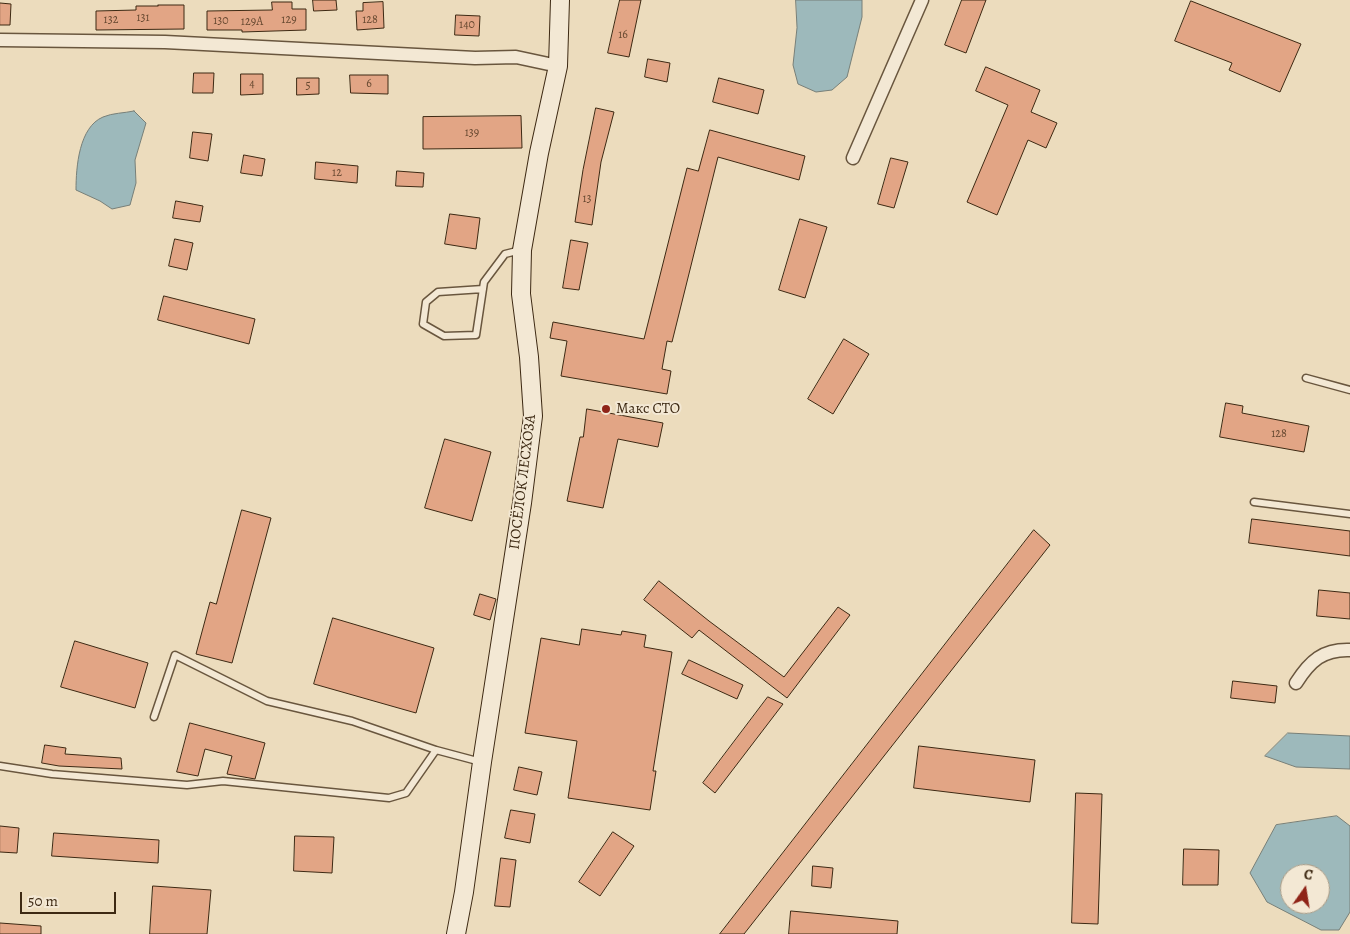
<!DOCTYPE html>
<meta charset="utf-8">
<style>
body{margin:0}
#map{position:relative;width:1350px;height:934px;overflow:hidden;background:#ecdcbd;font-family:Alegreya,serif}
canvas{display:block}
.north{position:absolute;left:1280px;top:864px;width:50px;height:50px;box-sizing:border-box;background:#f3e8d4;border:1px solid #aa9c87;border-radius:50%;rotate:13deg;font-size:14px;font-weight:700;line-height:20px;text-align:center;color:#3d2913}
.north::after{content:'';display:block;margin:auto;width:18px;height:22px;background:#8f2418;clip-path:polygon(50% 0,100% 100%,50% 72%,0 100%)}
.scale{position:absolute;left:20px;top:892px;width:96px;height:22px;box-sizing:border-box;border:2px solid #3d2913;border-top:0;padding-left:6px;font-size:15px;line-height:18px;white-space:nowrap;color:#3d2913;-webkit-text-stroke:4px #f3e8d4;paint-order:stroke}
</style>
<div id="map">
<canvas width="1350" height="934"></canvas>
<div class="north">С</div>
<div class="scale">50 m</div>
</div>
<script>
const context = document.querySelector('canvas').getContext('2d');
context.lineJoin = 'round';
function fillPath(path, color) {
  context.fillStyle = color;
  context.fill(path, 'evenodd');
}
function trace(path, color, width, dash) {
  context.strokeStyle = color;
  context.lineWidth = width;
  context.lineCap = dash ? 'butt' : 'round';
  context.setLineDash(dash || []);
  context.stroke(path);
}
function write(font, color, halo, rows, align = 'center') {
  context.font = font + ' Alegreya,serif';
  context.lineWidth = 4;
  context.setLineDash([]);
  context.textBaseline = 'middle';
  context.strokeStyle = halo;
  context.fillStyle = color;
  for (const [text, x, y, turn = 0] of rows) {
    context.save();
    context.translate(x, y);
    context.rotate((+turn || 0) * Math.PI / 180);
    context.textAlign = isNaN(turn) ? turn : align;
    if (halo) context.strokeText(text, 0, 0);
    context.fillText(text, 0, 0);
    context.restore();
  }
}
const water = new Path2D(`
 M796,0H862V17L847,77L832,90L816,92L798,84L793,65L797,28Z
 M134,111L146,123L135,160L136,183L130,205L112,209L100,201L76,190C76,167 79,127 103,117C112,113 125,113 134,111Z
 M1288,733L1350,736V769L1296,767L1265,756Z
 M1337,816L1350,826V912L1339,930H1321L1267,902L1250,873L1276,825ZM1290,874H1320V904H1290Z`);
fillPath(water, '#9db9bb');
trace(water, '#777f78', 1);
const building = new Path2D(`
 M313,0H336L337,10L314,11Z
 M620,0H641L629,57L608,53Z
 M962,0H986L966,53L945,45Z
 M1191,1L1301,44L1280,92L1229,70L1232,63L1175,41Z
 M272,2H292V9H306V30L242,32V30H207V11L272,10Z
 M383,2L384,28L357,30L356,11H363V3Z
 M0,3L11,4L10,25H0Z
 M158,5H184V29L96,30V11L136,10V6H158Z
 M456,15L480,16L479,36L455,35Z
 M648,59L670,63L667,82L645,77Z
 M986,67L1040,90L1031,112L1057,123L1046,148L1028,140L997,215L967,202L1008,105L976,91Z
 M194,73H214L213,93H193Z
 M241,74H263V94L241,95Z
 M350,75H388V94L351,93Z
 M297,78H319V94L297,95Z
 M719,78L764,90L758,114L713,102Z
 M596,108L614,112L601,162L592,225L575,222L583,170Z
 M521,116L522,148L423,149V117Z
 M710,130L805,156L799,180L718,157L672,342L667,341L662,369L671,371L667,394L561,376L567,341L550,338L553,322L644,339L687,168L698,171Z
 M193,132L212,134L208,161L190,158Z
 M244,155L265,159L262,176L241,173Z
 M891,158L908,162L894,208L878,204Z
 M316,162L358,166L357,183L315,179Z
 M397,171L424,173L423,187L396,186Z
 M176,201L203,206L200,222L173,218Z
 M450,214L480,218L476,249L445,244Z
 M800,219L827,227L805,298L779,290Z
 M175,239L193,243L187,270L169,266Z
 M571,240L588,243L579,290L563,288Z
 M164,296L255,319L249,344L158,320Z
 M844,339L869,354L833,414L808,399Z
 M1226,403L1243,406L1242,413L1309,426L1304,452L1220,437Z
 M587,409L663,423L658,447L618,439L603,508L567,501L580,437H583Z
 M445,439L491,452L472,521L425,508Z
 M242,510L271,518L232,663L196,654L210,602L216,604Z
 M1252,519L1350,531V556L1249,543Z
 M1034,530L1050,545L744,934H720Z
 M659,581L709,621L784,677L838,607L850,615L787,698L699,630L692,638L644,600Z
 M1319,590L1350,593V619L1317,616Z
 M480,594L496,599L490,620L474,615Z
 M333,618L434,648L416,713L314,684Z
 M582,629L621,635L622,631L646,635L644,647L672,652L653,771H656L650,810L568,798L577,741L525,733L541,638L579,645Z
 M75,641L148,663L135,708L61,687Z
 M689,660L743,685L737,699L682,674Z
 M1233,681L1277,686L1275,703L1231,698Z
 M768,697L783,704L715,793L703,783Z
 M190,723L265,743L255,779L227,774L232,756L205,749L198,776L177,772Z
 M45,745L66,748L65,754L121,758L122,769L59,766L42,763Z
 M919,746L1035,760L1030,802L914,788Z
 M519,767L542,772L537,795L514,790Z
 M1076,793L1102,794L1098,924L1072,923Z
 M511,810L535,814L530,843L505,838Z
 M0,826L19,828L17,853L0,852Z
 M613,832L634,846L600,896L579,882Z
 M54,833L159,840L158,863L52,856Z
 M295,836L334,837L332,873L294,871Z
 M1184,849L1219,850L1218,885H1183Z
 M501,858L516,860L510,907L495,906Z
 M813,866L833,868L831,888L812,886Z
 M153,886L211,890L207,934H150Z
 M791,911L898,921L897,934H789Z
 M0,923L41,926V934H0Z`);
fillPath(building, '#e2a585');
trace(building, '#3d2913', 1);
const lane = new Path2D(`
 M483,289L438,292L426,302L423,324L444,336L476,335L484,282L505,254L521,250
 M1306,378L1350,390
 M1254,502L1350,514
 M154,717L175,655L267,701L352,721L436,750
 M0,766L52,774L187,785L223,781L389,798L406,793L436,750L481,762`);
const street = new Path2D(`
 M0,40L165,42L475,58L516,57L558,66
 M853,158L922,0
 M1296,683C1310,661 1323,649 1350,650`);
const secondary = new Path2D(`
 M456,934L464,892L482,762L522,503L533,416L529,357L521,294L522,250L539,153L558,66L560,0`);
trace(lane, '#69563e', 9);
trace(street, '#69563e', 15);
trace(secondary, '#3d2913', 20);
trace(lane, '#f3e8d4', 6);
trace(street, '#f3e8d4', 12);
trace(secondary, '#f3e8d4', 18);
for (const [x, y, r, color] of [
 [606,409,5,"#8f2418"]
]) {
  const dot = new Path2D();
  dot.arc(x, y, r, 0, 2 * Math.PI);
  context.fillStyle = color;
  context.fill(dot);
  trace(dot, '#f3e8d4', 2);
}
write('12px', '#664830', null, [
 ["131",143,18],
 ["132",111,20],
 ["129",289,20],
 ["128",370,20],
 ["130",221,21],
 ["129А",252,22],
 ["140",467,25],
 ["16",623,35],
 ["4",252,84],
 ["6",369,84],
 ["5",308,86],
 ["139",472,133],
 ["12",337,173],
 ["13",587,199],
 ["128",1279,434]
]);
write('15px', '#3d2913', '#f3e8d4', [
 ["Макс СТО",616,409]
], 'left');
write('15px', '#3d2913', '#f3e8d4', [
 ["ПОСЁЛОК ЛЕСХОЗА",523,482,-83]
]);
</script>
